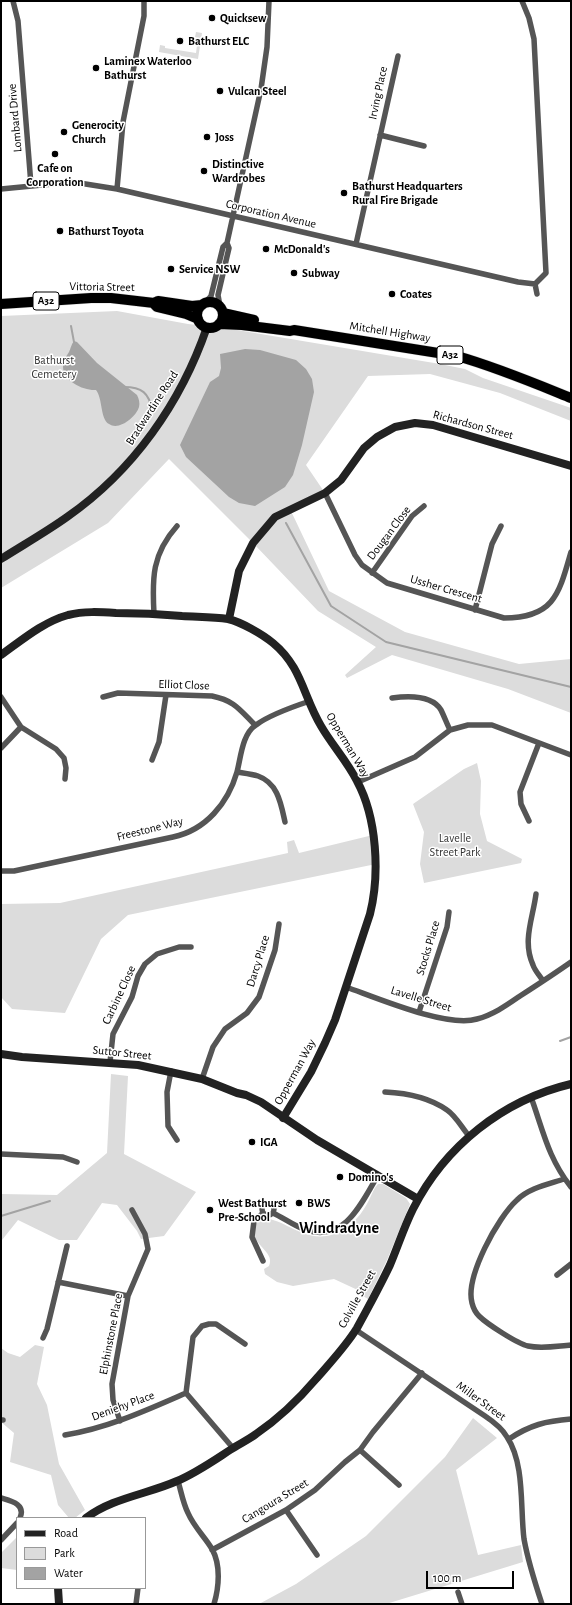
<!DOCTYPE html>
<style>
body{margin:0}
#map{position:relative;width:572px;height:1605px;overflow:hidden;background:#fff;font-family:"Alegreya Sans",sans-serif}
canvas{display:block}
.frame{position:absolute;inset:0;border:2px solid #000;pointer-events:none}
.legend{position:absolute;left:16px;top:1517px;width:130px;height:72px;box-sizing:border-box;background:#fff;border:1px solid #999;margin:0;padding:5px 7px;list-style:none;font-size:12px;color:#000}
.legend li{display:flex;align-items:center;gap:8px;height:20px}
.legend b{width:20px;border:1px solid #999}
.scale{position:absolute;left:426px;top:1571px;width:88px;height:18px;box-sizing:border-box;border:2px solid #000;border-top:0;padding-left:5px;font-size:12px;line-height:14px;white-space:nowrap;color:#000;-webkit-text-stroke:3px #fff;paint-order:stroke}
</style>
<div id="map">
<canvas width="572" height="1605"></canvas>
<div class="frame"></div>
<ul class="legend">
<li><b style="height:5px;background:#222"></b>Road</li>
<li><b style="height:11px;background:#dcdcdc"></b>Park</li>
<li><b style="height:11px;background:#a3a3a3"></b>Water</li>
</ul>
<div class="scale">100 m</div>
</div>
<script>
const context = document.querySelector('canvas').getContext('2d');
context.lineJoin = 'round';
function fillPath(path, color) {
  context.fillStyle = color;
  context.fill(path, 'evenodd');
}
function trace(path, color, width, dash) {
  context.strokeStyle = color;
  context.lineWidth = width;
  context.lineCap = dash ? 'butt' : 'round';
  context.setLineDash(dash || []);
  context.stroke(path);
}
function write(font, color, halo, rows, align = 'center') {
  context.font = font + ' "Alegreya Sans",sans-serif';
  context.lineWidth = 3;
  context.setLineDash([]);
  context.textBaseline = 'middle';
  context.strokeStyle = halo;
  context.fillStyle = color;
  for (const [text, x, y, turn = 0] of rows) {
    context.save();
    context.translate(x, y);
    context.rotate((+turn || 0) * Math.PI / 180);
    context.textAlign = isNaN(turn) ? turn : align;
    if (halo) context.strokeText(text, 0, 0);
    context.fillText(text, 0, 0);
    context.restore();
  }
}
fillPath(new Path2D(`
 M196,32L202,33L198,59L159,52L160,45L165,46V48L196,53L198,38L195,37Z
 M117,311L188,324L225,328L440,364L465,369L483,378L571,408V421L500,393L430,374L368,376L306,465L325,493L290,509L329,591L405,632L519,664L571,659V713L508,689L392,655L347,678L345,675L376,647L318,611L253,543L169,459L108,523L1,588V316Z
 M477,763L481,781L480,814L487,841L522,859L521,863L424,883L420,864L424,832L413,804L464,769Z
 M373,835L376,864L128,915L101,939L65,1013L12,1009L1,997V904L60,903L288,853L287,842L294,840L299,853Z
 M111,1074L128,1076L124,1154L196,1192L164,1236L141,1239L137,1231L117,1205L102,1203L77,1240H59L18,1220L2,1240L1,1245V1194L57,1195L107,1153Z
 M378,1184H383L406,1198L410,1204L387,1260L368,1299L363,1296L362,1292L334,1279L293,1286L277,1282L265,1274L264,1269L269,1266C275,1253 256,1247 254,1233C254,1230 256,1225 257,1221C280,1208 308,1257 348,1226C358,1219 364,1210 369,1200C372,1194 374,1188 378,1184Z
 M35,1345L44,1347L37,1384L47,1405L59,1464L85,1510L75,1518H69L58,1505L51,1475L10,1462L14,1433L1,1422V1348L8,1353L20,1357Z
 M473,1418L497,1438L456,1470L478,1555L521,1545L523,1562L386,1604H259L296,1584L366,1536L445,1457Z
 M17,1537V1570L1,1568V1553Z`), '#dcdcdc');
fillPath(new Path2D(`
 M74,341L77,342L97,363L137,395C139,399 140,403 139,407C136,417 119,431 109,424C100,419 103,399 96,390C84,391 63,381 63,367C63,361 66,357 69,352C71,348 71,345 74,341Z
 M245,349L260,350L296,360L306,369L312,379L314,392L302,445L293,475L285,487L255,506L239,503L229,497L186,457L180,445L210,382L219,376L221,368L220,354Z`), '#a3a3a3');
trace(new Path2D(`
 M71,326L74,342
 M124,387C142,387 149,393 152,410
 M286,523L331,606L386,642L571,687
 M560,1041L571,1037
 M1,1216L50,1201`), '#a3a3a3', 2);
const highway = new Path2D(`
 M197 315a13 13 0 1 1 26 0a13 13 0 1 1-26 0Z
 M1,304L91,298H111L154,303L158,301L192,306L202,305
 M155,305L157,307L186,314L198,319
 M223,313L254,320
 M219,324L242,325L290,331L294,330L457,356C496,367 534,383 571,398`);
trace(highway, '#dbdbdb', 11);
trace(new Path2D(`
 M13,1L18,21L31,185
 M380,135L424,146
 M1,189L73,182L117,189L518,282L535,284L546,273L534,39L529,18L522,1
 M117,189L123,122L144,16V1
 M356,244L398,56
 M535,284L537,294
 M205,303L211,296L223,247L227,243L261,89L267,47L269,1
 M220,306L218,295L229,248L227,243
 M325,493L355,555L362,565L387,583L504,618C554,618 559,594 571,552
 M372,573L412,516L424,506
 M475,610L492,544L501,526
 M154,614C152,578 152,554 177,526
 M1,697L21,727L56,749L64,758L66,768L65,779
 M103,697L118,693L212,696C235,701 239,709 255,725
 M392,698C407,696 432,695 441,710C444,716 447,724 450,730
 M1,748L21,727
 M152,760L159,742L166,695
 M237,772C243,773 252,774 258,776C278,783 281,804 285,822
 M358,782L415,757L450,730L468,725H492L571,755
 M529,821L521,804L520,792L539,743
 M1,871H14L173,837C206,830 228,803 237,772C241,757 242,734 256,725C269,715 295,706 310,701
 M536,894C533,918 522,941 533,965C535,971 540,976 543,981
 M346,987C377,998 447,1028 477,1019C493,1015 507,1005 520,996C537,985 554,974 571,962
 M419,1012L447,927L449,912
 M110,1062L113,1034L132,997L138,976L145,964L157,954L179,947H191
 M171,1071L167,1092L168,1126L177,1140
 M202,1079L213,1047L225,1029L247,1013L259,997L275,950L279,924
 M385,1092C406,1093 430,1098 447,1110C456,1116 462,1128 469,1136
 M531,1097C543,1130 548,1158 571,1187
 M1,1154L63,1157L77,1162
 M564,1179C549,1184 529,1188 517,1200C498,1217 465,1277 472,1303C473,1307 476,1313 479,1316C487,1324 518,1344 528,1346C542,1349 557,1346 571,1345
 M262 1209a6 6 0 1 1 12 0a6 6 0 1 1-12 0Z
 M263,1213L254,1221L252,1237L263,1261
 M273,1213C284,1218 294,1226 306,1230C345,1243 362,1202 378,1175
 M557,1275L571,1264
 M58,1282L128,1296
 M356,1330L485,1416C494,1422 502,1428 507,1437C525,1464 520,1507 524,1539C528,1561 535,1583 542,1604
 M43,1338L47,1329L67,1246
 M1,1420H3
 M120,1421L113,1400L112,1384L128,1296L148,1249L145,1234L132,1210
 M65,1435C108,1428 147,1410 186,1393
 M509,1439C530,1425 546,1421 571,1419
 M233,1448L186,1393L193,1337L202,1326L209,1324H216L245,1344
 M360,1450L399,1485
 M178,1481C181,1491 183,1503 188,1513C194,1527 205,1537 212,1549C221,1565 219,1587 214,1604
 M1,1498C11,1501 26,1504 20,1518
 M286,1510L317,1555
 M1,1540L17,1523
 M212,1550L286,1510L315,1490L345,1462L360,1450L373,1432L422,1373
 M458,1592L462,1604
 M136,1604L138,1588`), '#555', 5.5);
trace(new Path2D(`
 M1,559C23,545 46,532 67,517C133,471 181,403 207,327
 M229,619L239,571L253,543L275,517L325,493L341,480L364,448L377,437L395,427L415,423L433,425L571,466
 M1,655C22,640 43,622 68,615C84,611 100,612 116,613C138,613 160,614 182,616C197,617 213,617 228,619C241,622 262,634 273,643C302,667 303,696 321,726C332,745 347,761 357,781C377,818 380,874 370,914L335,1020L325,1043L311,1072L283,1118
 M1,1054L22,1057L138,1065L202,1079L237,1093L246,1095L261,1102L317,1140L418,1199
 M86,1518C112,1498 148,1494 177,1481C196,1473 213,1461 230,1450C239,1444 248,1440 256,1434C278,1419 299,1399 316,1379C330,1363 346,1346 357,1328C368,1308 380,1286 390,1265C398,1246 404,1227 413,1209C445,1146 503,1100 571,1084
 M58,1588L59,1604`), '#222', 8);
trace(highway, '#000', 10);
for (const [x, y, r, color] of [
 [212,18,4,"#000"],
 [180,41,4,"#000"],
 [96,68,4,"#000"],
 [220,91,4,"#000"],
 [64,132,4,"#000"],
 [207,137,4,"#000"],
 [55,154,4,"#000"],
 [204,171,4,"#000"],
 [344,193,4,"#000"],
 [60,231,4,"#000"],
 [266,249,4,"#000"],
 [171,269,4,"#000"],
 [294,273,4,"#000"],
 [392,294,4,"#000"],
 [252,1142,4,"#000"],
 [340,1177,4,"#000"],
 [299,1203,4,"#000"],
 [210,1210,4,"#000"]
]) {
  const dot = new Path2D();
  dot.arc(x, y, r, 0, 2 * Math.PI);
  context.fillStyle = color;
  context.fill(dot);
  trace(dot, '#fff', 1.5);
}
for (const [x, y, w] of [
 [46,301,26],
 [450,355,26]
]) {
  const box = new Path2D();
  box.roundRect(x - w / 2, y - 9, w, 18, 3);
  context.fillStyle = '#fff';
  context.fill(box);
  trace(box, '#000', 1);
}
write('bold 11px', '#000', null, [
 ["A32",46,301],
 ["A32",450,355]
]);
write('bold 12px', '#000', '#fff', [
 ["Quicksew",220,18],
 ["Bathurst ELC",188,41],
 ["Laminex Waterloo",104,61],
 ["Bathurst",104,75],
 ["Vulcan Steel",228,91],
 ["Generocity",72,125],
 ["Church",72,139],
 ["Joss",215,137],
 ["Distinctive",212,164],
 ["Wardrobes",212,178],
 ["Cafe on",55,168,"center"],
 ["Corporation",55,182,"center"],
 ["Bathurst Headquarters",352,186],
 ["Rural Fire Brigade",352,200],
 ["Bathurst Toyota",68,231],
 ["McDonald's",274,249],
 ["Service NSW",179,269],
 ["Subway",302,273],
 ["Coates",400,294],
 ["IGA",260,1142],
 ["Domino's",348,1177],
 ["West Bathurst",218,1203],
 ["Pre-School",218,1217],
 ["BWS",307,1203]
], 'left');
write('12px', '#000', '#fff', [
 ["Irving Place",378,93,-78],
 ["Lombard Drive",15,118,-95],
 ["Corporation Avenue",271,214,13],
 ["Vittoria Street",102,287,1],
 ["Mitchell Highway",390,332,9],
 ["Bradwardine Road",152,408,-57],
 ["Richardson Street",473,425,15],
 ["Dougan Close",389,533,-53],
 ["Ussher Crescent",446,589,16],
 ["Elliot Close",184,685,2],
 ["Opperman Way",348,745,59],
 ["Freestone Way",150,829,-14],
 ["Stocks Place",428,948,-73],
 ["Darcy Place",258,961,-73],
 ["Carbine Close",119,995,-65],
 ["Lavelle Street",421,999,17],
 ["Suttor Street",122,1053,6],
 ["Opperman Way",295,1072,-61],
 ["Colville Street",357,1299,-61],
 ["Elphinstone Place",111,1334,-79],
 ["Miller Street",481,1401,36],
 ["Deniehy Place",123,1406,-20],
 ["Cangoura Street",275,1501,-31]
]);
write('12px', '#333', '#fff', [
 ["Bathurst",54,360],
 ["Cemetery",54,374],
 ["Lavelle",455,838],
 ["Street Park",455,852]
]);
write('bold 16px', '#000', '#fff', [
 ["Windradyne",339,1228]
]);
</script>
